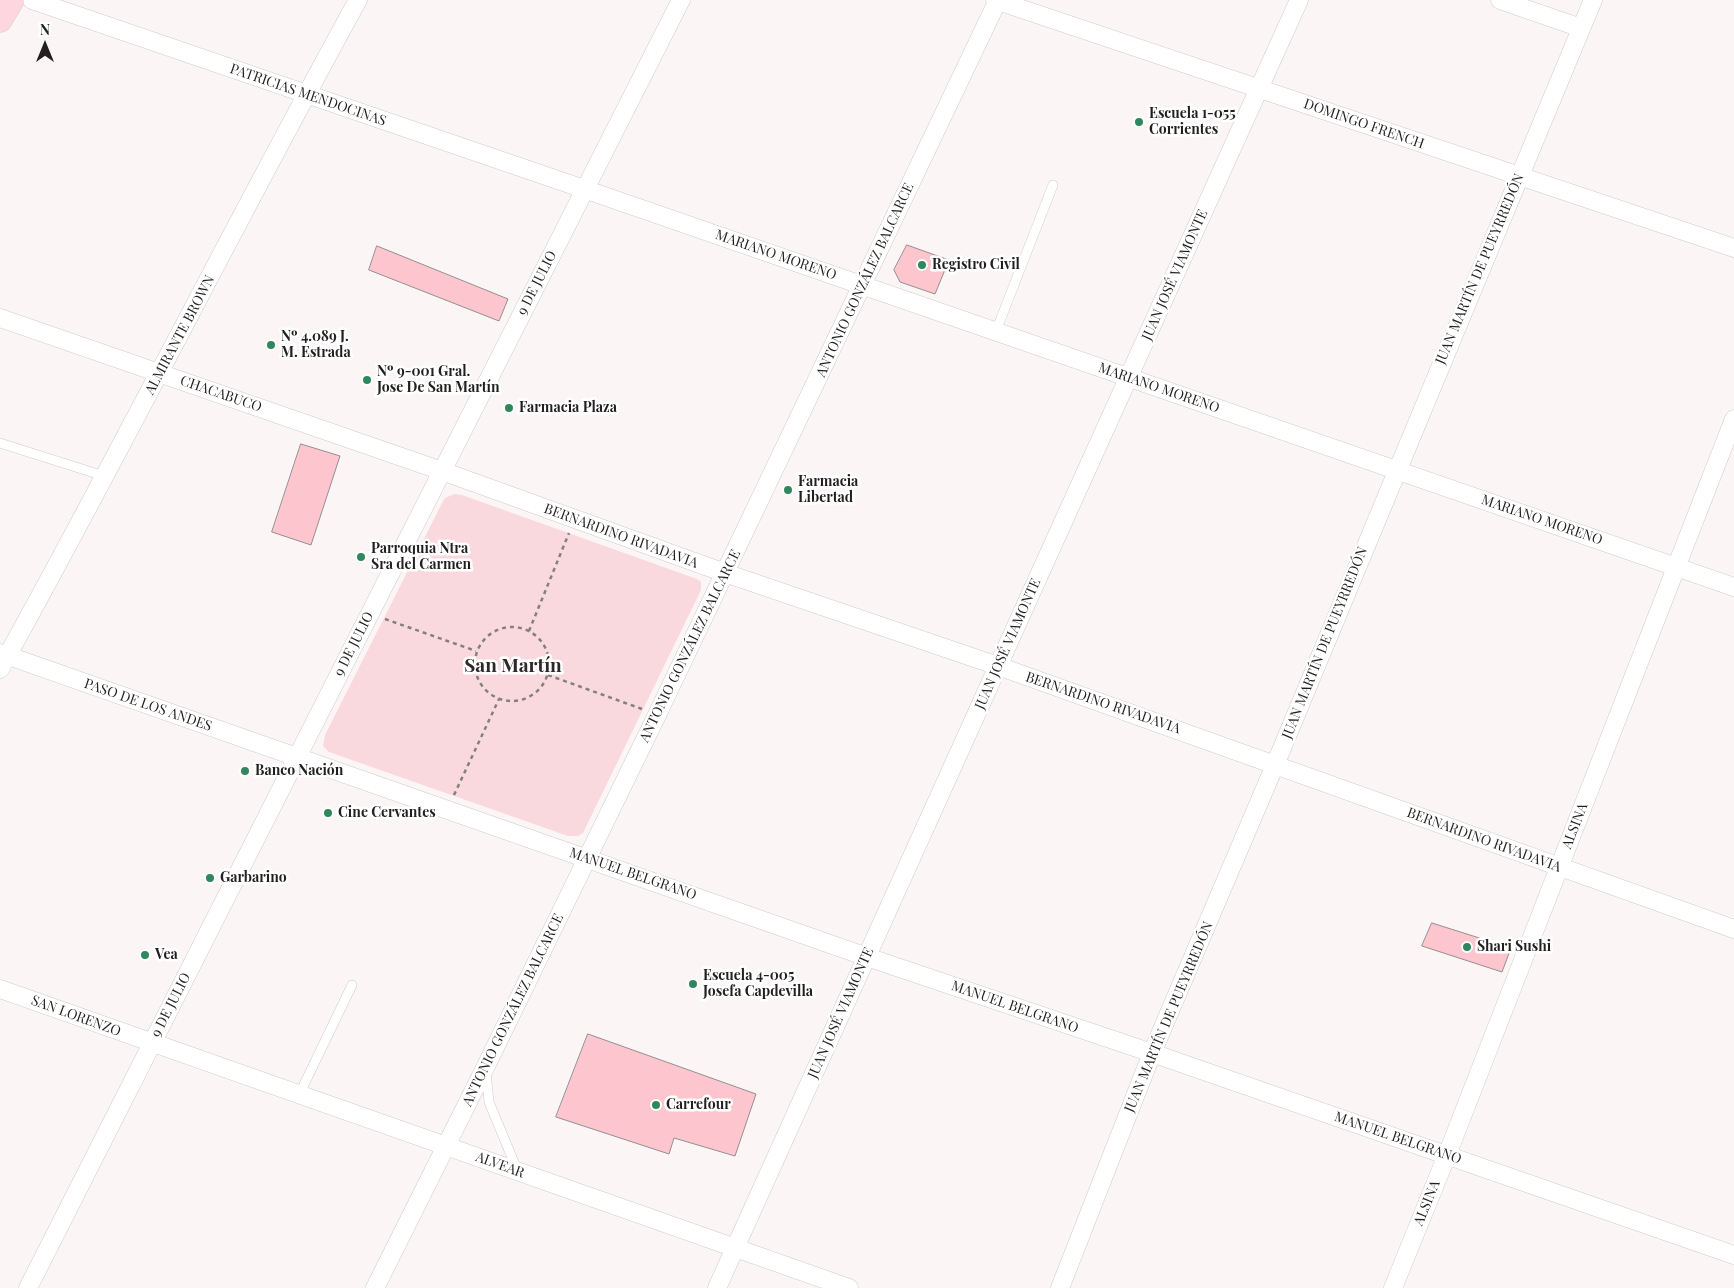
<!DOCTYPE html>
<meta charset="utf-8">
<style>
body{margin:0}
#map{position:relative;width:1734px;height:1288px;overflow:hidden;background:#fbf5f6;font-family:"Playfair Display",serif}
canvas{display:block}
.north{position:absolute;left:20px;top:20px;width:50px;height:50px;-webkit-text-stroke:4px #fff;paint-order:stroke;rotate:0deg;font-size:14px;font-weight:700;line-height:20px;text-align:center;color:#211f1f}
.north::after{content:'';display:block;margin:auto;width:18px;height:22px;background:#211f1f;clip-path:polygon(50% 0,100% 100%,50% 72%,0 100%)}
</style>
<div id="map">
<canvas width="1734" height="1288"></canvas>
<div class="north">N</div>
</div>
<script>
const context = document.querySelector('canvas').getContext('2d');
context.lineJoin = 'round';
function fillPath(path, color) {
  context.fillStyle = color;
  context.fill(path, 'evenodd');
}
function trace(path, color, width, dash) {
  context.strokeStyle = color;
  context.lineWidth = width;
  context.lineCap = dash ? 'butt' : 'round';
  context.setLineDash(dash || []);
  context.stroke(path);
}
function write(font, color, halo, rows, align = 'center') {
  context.font = font + ' "Playfair Display",serif';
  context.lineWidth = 5;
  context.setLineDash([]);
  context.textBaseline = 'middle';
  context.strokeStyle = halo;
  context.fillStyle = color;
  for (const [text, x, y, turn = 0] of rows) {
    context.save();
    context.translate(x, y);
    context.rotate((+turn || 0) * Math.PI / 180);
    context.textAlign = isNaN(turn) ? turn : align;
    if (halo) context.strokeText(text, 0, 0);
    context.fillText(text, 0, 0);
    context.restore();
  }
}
fillPath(new Path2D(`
 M454,494L462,495L697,579L701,582V590L583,833L578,836H568L329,752L323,746L325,735L442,503L445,498Z`), '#fad9de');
const building = new Path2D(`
 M907,245L949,260L935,294L900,282L894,270Z
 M377,246L508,299L499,321L369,270Z
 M301,444L340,456L311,545L272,532Z
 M1432,923L1511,948L1502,972L1422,946Z
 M588,1034L756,1094L735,1156L674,1138L669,1154L556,1117Z`);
fillPath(building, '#fdc5cd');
trace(building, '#948e8f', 1);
const lane = new Path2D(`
 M996,331L1053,185
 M0,443L104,476
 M486,1073L489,1102L518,1172
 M299,1095L352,985`);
const street = new Path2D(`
 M32,0L584,189L1734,587
 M995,0L1734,248
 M1500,0L1581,28
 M0,318L442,471L725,573L998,666L1734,929
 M0,653L867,957L1152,1053L1734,1255
 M0,669C123,448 236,221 358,0
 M0,989L849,1288
 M28,1288L681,0
 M375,1288L485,1068L657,715L998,0
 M717,1288L1299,0
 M1060,1288L1152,1053L1275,765L1593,0
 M1393,1288L1447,1155L1734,419`);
const secondary = new Path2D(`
 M0,20L12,0`);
trace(lane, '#d0cacb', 10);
trace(street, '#d0cacb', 19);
trace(secondary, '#d0cacb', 25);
trace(new Path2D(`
 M385,619L476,651
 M475 664a37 37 0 1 1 74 0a37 37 0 1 1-74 0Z
 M529,631L569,533
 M548,675L642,709
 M454,795L499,699`), '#848080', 2.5, [4, 4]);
trace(lane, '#fff', 9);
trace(street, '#fff', 18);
trace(secondary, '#fed6df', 24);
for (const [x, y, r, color] of [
 [1139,122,5,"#2f885d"],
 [922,265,5,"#2f885d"],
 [271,345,5,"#2f885d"],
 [367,380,5,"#2f885d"],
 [509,408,5,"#2f885d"],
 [788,490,5,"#2f885d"],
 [361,557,5,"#2f885d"],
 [245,771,5,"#2f885d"],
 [328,813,5,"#2f885d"],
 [210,878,5,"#2f885d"],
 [1467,947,5,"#2f885d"],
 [145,955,5,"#2f885d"],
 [693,984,5,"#2f885d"],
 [656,1105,5,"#2f885d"]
]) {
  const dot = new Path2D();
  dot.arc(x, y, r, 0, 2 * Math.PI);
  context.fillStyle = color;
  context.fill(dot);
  trace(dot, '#fff', 2);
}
write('14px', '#211f1f', '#fff', [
 ["PATRICIAS MENDOCINAS",308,95,19],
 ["DOMINGO FRENCH",1364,124,19],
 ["MARIANO MORENO",776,255,19],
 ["JUAN MARTÍN DE PUEYRREDÓN",1480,269,-67],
 ["JUAN JOSÉ VIAMONTE",1175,275,-66],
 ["ANTONIO GONZÁLEZ BALCARCE",865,280,-65],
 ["9 DE JULIO",537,283,-63],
 ["ALMIRANTE BROWN",180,335,-62],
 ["MARIANO MORENO",1159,388,19],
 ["CHACABUCO",221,394,19],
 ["MARIANO MORENO",1542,520,19],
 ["BERNARDINO RIVADAVIA",621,536,20],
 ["JUAN MARTÍN DE PUEYRREDÓN",1325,643,-68],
 ["9 DE JULIO",354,644,-63],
 ["JUAN JOSÉ VIAMONTE",1008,644,-66],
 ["ANTONIO GONZÁLEZ BALCARCE",690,646,-64],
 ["BERNARDINO RIVADAVIA",1103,703,19],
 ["PASO DE LOS ANDES",148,705,19],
 ["ALSINA",1575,826,-69],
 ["BERNARDINO RIVADAVIA",1484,840,20],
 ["MANUEL BELGRANO",633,874,19],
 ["9 DE JULIO",171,1005,-63],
 ["MANUEL BELGRANO",1015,1007,19],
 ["ANTONIO GONZÁLEZ BALCARCE",513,1010,-64],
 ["JUAN JOSÉ VIAMONTE",841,1013,-66],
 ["SAN LORENZO",76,1016,20],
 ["JUAN MARTÍN DE PUEYRREDÓN",1169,1017,-67],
 ["MANUEL BELGRANO",1398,1138,19],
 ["ALVEAR",500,1165,20],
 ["ALSINA",1427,1203,-68]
]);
write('bold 14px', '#211f1f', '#fff', [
 ["Escuela 1-055",1149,114],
 ["Corrientes",1149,130],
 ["Registro Civil",932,265],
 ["Nº 4.089 J.",281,337],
 ["M. Estrada",281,353],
 ["Nº 9-001 Gral.",377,372],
 ["Jose De San Martín",377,388],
 ["Farmacia Plaza",519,408],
 ["Farmacia",798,482],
 ["Libertad",798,498],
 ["Parroquia Ntra",371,549],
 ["Sra del Carmen",371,565],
 ["Banco Nación",255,771],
 ["Cine Cervantes",338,813],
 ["Garbarino",220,878],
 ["Shari Sushi",1477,947],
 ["Vea",155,955],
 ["Escuela 4-005",703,976],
 ["Josefa Capdevilla",703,992],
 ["Carrefour",666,1105]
], 'left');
write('bold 19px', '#2d2829', '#fff', [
 ["San Martín",513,666]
]);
</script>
